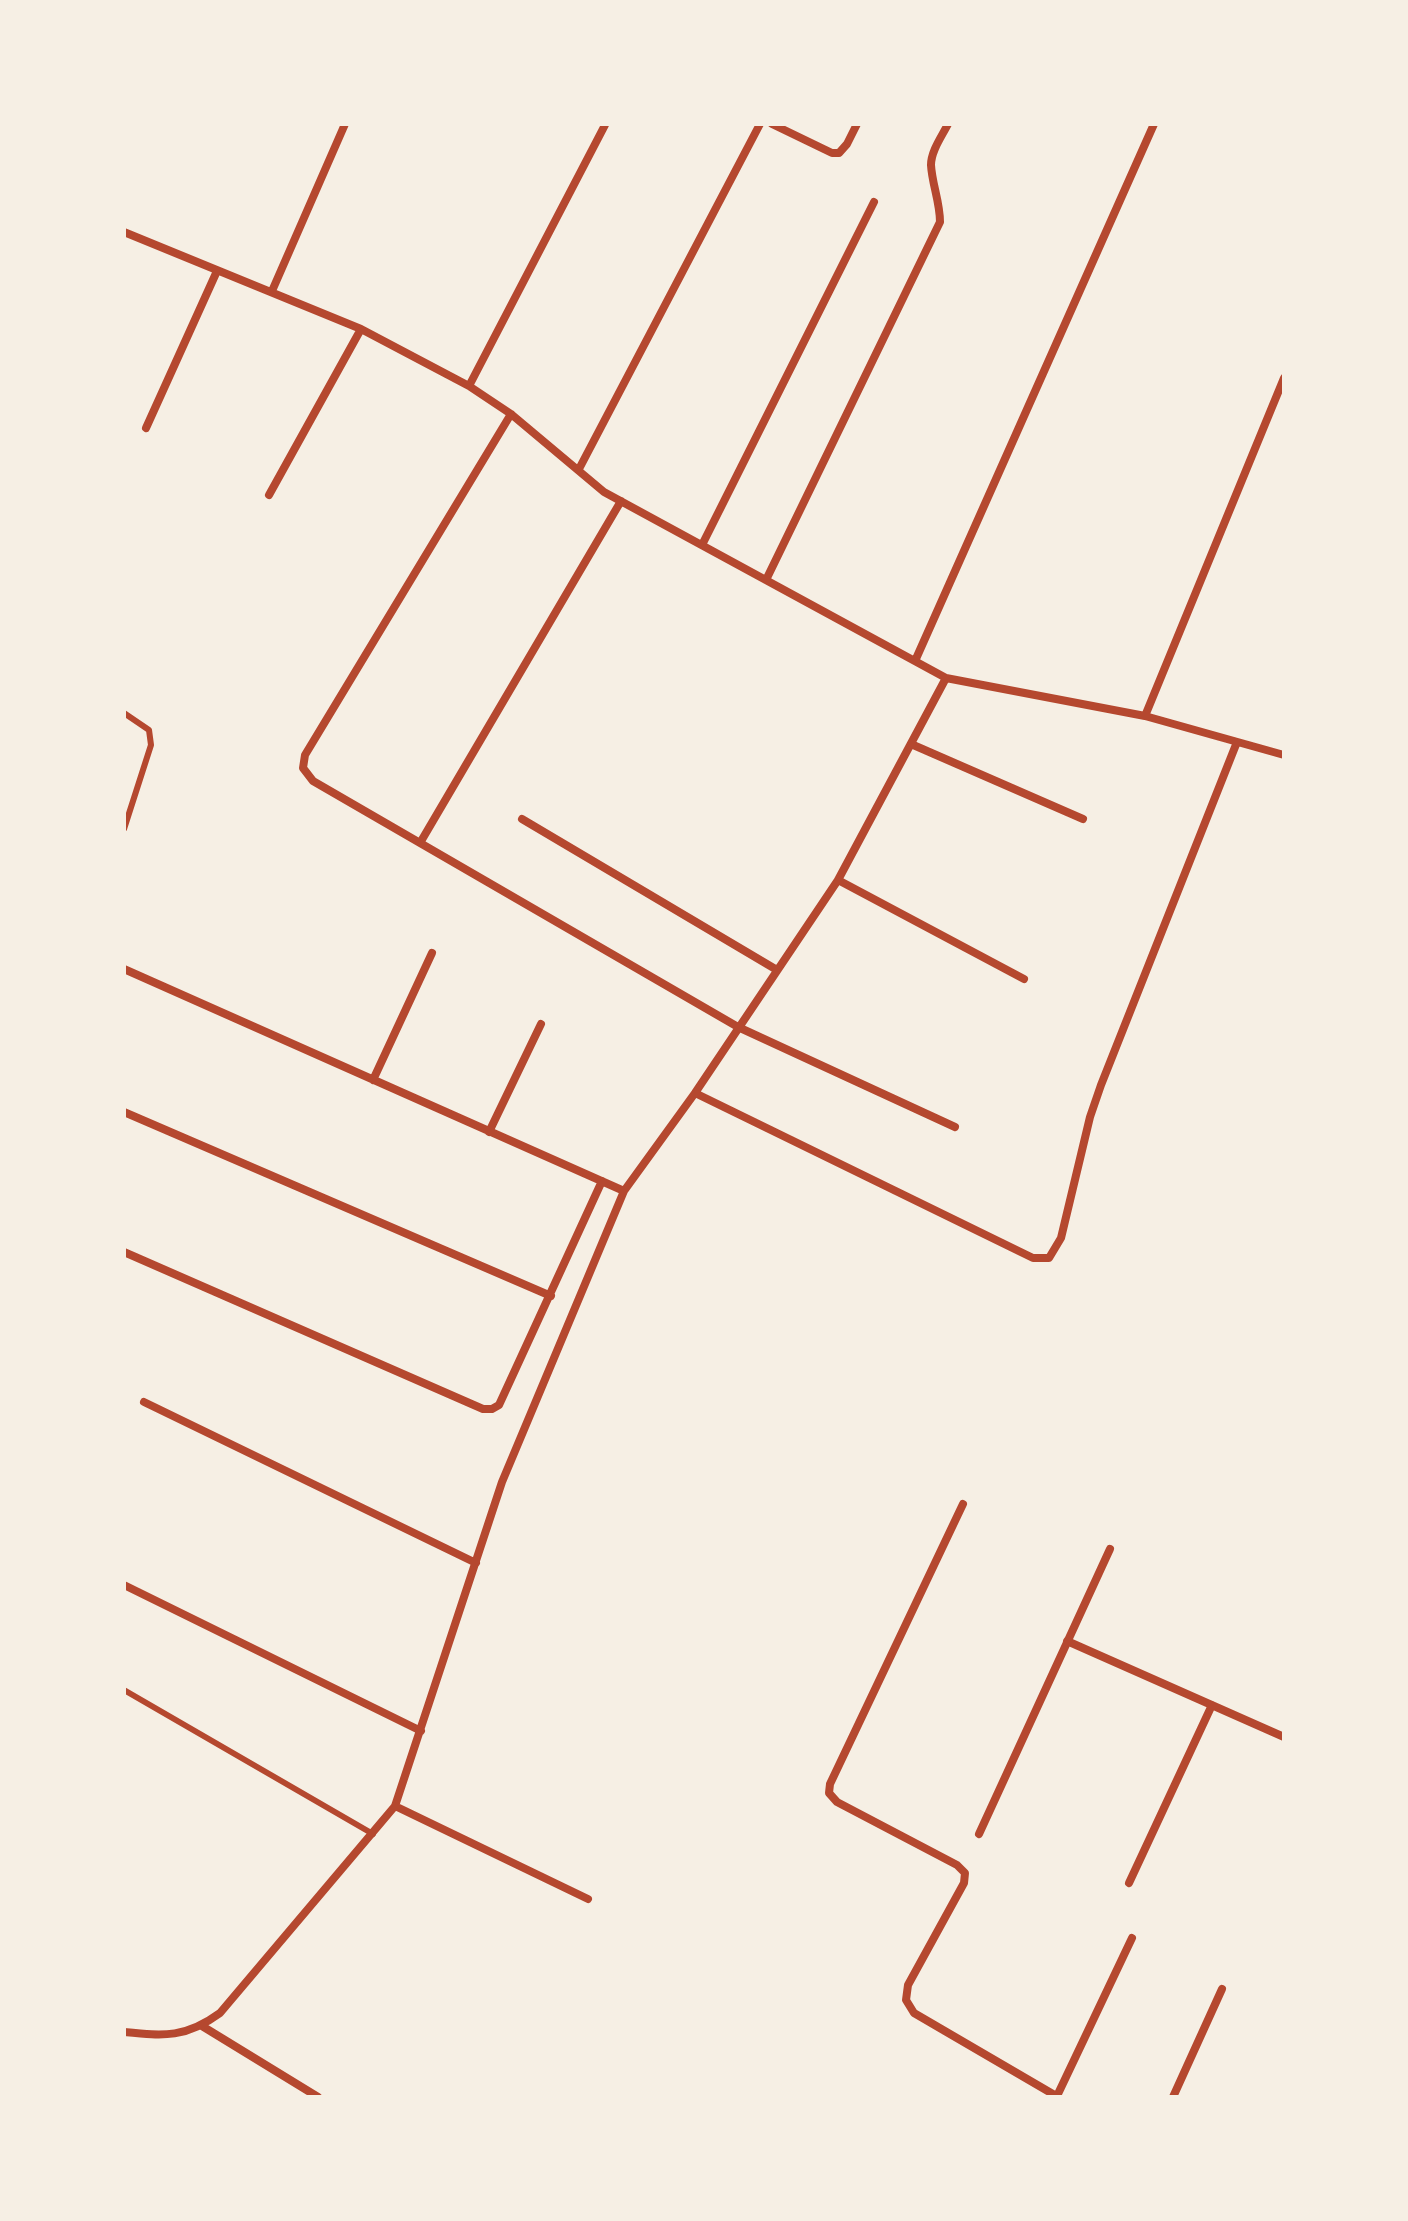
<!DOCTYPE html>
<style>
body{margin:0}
#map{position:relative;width:1408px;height:2221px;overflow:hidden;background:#f6efe4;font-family:"DejaVu Sans",sans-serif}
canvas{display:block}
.frame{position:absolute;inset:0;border:126px solid #f6efe4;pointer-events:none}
</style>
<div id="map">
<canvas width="1408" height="2221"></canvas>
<div class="frame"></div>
</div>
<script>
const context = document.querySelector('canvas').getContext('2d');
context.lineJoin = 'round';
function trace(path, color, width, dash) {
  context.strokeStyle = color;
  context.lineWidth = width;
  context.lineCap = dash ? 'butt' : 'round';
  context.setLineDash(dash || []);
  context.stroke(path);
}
trace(new Path2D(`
 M124,713L149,730L151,745L124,829
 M124,1690L373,1834`), '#b5482f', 6);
trace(new Path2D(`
 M772,124L832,153H839L847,144L857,124
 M124,232L361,329L469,386L511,414L604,492L946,678L1145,716L1284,755
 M272,291L345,124
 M469,386L605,125
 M511,414L305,755L303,768L313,781L738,1027L955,1127
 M146,428L217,271
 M579,469L760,124
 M269,495L361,329
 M702,545L874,202
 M766,580L940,222C940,202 932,184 931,165C931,151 942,136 948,124
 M915,661L1154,124
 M1145,716L1284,378
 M911,744L1083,819
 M522,819L777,970
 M420,843L621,501
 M838,880L1024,979
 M124,969L624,1191
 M373,1080L432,953
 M695,1093L1033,1258H1049L1061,1238L1090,1117L1101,1085L1237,742
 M124,1112L551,1296
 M489,1132L541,1024
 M124,1252L483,1409H492L499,1405L602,1181
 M144,1402L476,1563
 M963,1504L830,1784L829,1793L837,1802L957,1865L965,1873L964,1883L908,1985L906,2000L914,2013L1058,2097
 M124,1585L421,1731
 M1067,1641L1284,1737
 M395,1806L588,1899
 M979,1834L1110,1549
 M1129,1883L1212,1705
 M202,2026L318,2097
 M124,2032C165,2036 186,2038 220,2013L395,1806L502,1482L624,1191L695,1093L838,880L946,678
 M1057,2096L1132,1938
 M1173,2097L1222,1989`), '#b5482f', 8);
</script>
